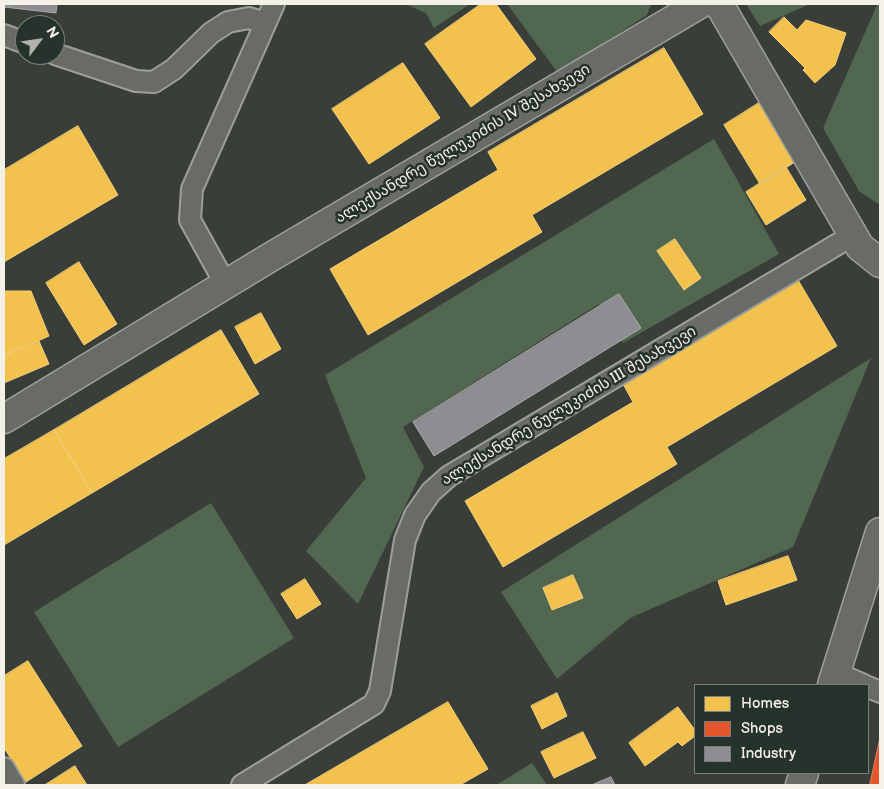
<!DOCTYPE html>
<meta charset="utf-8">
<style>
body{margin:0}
#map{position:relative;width:884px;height:789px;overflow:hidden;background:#393e38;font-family:"Balsamiq Sans",sans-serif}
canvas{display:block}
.frame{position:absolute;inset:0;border:5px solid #f4f1e8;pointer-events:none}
.legend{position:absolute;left:694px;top:684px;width:175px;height:90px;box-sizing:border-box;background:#26332d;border:1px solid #787f78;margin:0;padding:6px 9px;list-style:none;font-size:15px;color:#f4f1e8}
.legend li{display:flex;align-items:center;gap:10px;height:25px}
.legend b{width:25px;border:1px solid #787f78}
.north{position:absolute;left:15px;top:15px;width:50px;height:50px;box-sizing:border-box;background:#26332d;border:1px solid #787f78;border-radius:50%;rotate:59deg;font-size:14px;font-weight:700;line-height:20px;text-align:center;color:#f4f1e8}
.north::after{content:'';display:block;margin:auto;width:18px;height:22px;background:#b3b2aa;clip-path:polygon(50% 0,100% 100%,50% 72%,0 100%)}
</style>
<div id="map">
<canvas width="884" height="789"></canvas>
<div class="frame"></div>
<ul class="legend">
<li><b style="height:14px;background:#f2c14e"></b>Homes</li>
<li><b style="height:14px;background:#e4572e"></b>Shops</li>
<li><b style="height:14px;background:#8d8d92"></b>Industry</li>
</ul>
<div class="north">N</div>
</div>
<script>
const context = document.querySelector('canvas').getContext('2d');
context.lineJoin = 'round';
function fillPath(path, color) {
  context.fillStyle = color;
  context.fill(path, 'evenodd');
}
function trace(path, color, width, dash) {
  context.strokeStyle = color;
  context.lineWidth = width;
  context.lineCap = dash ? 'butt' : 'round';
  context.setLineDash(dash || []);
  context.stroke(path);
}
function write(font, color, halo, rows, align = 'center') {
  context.font = font + ' "Balsamiq Sans","Noto Sans Georgian",sans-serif';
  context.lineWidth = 5;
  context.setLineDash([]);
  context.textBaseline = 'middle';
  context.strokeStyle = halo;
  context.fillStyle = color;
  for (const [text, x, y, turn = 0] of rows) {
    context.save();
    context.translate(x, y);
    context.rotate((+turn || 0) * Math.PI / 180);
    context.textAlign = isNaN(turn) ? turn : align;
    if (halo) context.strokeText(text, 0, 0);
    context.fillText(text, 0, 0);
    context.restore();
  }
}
fillPath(new Path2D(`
 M405,4H470L434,28L426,13Z
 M507,4H651L647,15L558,73Z
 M746,4H810L760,26Z
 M876,4H880V205L859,191L823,128L877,5Z
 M714,139L779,254L623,343L599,304L403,427L424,467L358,604L306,551L366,478L325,375Z
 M871,358L793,547L630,618L557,679L501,592Z
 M211,503L294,638L118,747L34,612Z
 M532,763L547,785H496Z`), '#51674f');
const homes = new Path2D(`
 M481,4H496L536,59L471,107L425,44Z
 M784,17L797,30L806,20L846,33L835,65L815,83L803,70L805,68L769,32Z
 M664,48L703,114L532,215L542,232L368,335L330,269L498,170L488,152Z
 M403,63L440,118L369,164L332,109Z
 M759,103L795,162L760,184L724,125Z
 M78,126L118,195L4,262V170Z
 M786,167L806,200L766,225L746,192Z
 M675,239L701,278L684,290L657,251Z
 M79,262L117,324L84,345L46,283Z
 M798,280L837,346L667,447L677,464L503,567L465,501L633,402L623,384Z
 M4,291H31L49,336L4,356Z
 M261,313L281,349L255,364L235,327Z
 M221,330L259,394L92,493L54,430Z
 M39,341L49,364L4,383V356Z
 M54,430L92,493L4,545V459Z
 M788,556L797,580L726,605L718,581Z
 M573,575L583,598L552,610L543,588Z
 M305,579L321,604L297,619L281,594Z
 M28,661L82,746L26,782L4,748V676Z
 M557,693L567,716L542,729L531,706Z
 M448,702L488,769L460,785H305Z
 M678,707L695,730V736L682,746L678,742L645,766L629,743Z
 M583,732L596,758L554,778L541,752Z
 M75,766L87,785H45Z`);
fillPath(homes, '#f2c14e');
trace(homes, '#f3cf7c', 1);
const shops = new Path2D(`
 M880,738V785H870Z`);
fillPath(shops, '#e4572e');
trace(shops, '#e98566', 1);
const industry = new Path2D(`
 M4,4H57L56,13L4,7Z
 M619,294L641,328L434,456L413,422Z
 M611,777L615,785H592Z`);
fillPath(industry, '#8d8d92');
trace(industry, '#acabac', 1);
const lane = new Path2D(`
 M4,35L25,43
 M55,54L136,81L154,82L174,69L211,33L228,22L249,18L265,23
 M226,285L190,220L192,189L274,4
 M836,673L864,685
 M868,687L880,692
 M4,768L14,785
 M242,785L374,704L380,691L405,540L415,515L431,492L449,476L853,235`);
const street = new Path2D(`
 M719,4L860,247L880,263
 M4,419L269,258L700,4`);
const secondary = new Path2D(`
 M832,685L880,532
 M800,785L804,773`);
trace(lane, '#9e9f9b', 24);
trace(street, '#9e9f9b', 31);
trace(secondary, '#9e9f9b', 31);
trace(lane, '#686b66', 20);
trace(street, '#686b66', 28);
trace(secondary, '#686b66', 28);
write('15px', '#f4f1e8', '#26332d', [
 ["ალექსანდრე წულუკიძის IV შესახვევი",463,144,-31],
 ["ალექსანდრე წულუკიძის III შესახვევი",569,406,-31]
]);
</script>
